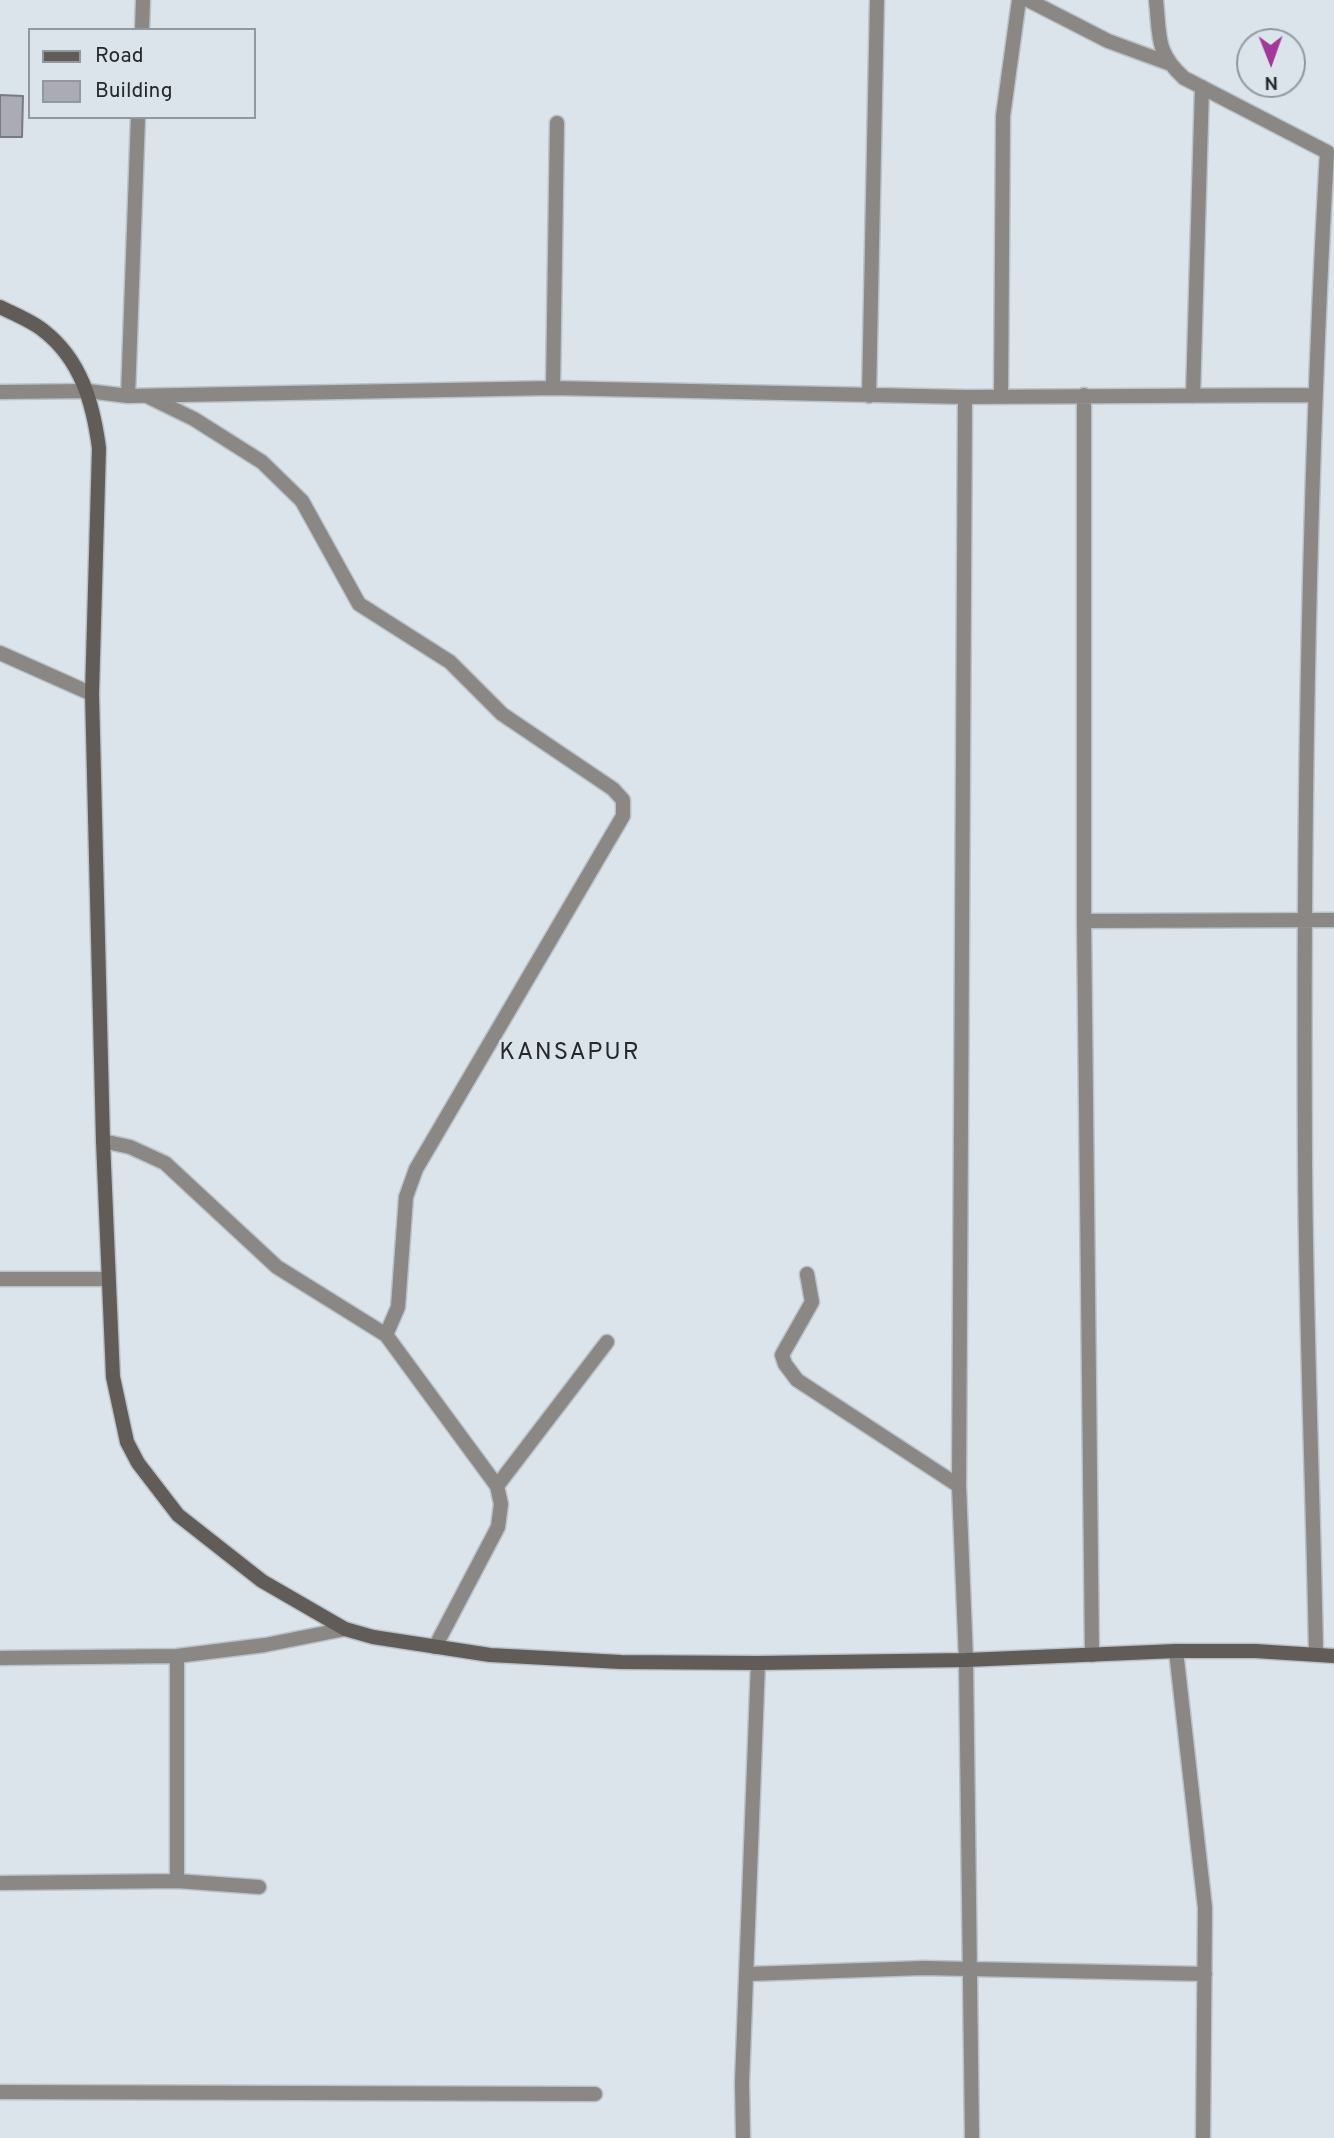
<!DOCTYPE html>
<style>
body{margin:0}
#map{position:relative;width:1334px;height:2138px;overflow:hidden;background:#dbe4eb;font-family:Overpass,sans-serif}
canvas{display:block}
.legend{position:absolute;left:28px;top:28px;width:228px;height:91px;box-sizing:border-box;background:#dbe4eb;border:2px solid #92999e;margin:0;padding:9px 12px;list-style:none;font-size:21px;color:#25292b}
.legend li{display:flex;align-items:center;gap:14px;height:35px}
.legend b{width:35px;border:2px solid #92999e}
.north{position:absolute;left:1236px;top:28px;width:70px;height:70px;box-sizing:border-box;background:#dbe4eb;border:2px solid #92999e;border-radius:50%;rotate:179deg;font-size:19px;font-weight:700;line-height:28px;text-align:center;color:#25292b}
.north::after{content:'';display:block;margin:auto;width:24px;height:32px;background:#a2389a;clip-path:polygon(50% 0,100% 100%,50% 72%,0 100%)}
</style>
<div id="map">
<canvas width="1334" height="2138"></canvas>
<ul class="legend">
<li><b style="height:9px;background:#625c59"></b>Road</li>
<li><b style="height:19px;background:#ababb5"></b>Building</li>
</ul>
<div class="north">N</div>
</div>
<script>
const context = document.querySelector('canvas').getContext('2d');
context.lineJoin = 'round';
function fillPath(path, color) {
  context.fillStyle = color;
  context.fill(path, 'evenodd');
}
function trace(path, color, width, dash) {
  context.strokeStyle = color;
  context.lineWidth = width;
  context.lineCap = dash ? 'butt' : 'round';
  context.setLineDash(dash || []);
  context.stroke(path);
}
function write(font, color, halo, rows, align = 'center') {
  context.font = font + ' Overpass,sans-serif';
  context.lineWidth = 5;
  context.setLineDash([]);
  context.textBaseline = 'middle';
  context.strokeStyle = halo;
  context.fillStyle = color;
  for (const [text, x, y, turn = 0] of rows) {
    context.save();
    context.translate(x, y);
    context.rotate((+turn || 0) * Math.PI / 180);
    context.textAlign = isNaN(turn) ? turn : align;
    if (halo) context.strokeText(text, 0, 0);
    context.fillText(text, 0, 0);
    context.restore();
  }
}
const building = new Path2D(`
 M0,95L23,96L22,137H0Z`);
fillPath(building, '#ababb5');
trace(building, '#7a7a83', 2);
const street = new Path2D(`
 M1028,0L1108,41L1168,63
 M1156,0C1160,36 1155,52 1184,78L1327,152C1308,489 1303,826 1305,1163C1306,1326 1313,1490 1316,1653
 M142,30L143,0
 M553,388L557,123
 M0,392L88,391L128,396L553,388L965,397L1313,395
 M1084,395V921L1092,1655
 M128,396L138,117
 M869,396L877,0
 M1001,396L1003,116L1019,0
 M1193,396L1202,87
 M149,397L194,419L262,462L302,501L359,604L450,662L502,714L613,789L623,800V816L416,1169L406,1197L398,1307L386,1335
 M965,397L959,1486L966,1660L972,2138
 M0,653L92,694
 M1084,921L1334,920
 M103,1141L130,1147L165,1163L277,1267L386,1335L497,1486L501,1504L498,1527L435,1647
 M807,1274L812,1302L782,1355L785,1364L797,1380L959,1486
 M0,1279H108
 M497,1486L607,1342
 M1176,1651L1205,1908L1203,2138
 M177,1656V1881
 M0,1658L177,1656L265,1645L345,1629
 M0,1883L177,1881L259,1887
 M748,1974L923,1968L1205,1974
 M0,2092L595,2094
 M743,2138L742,2082L758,1663`);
const secondary = new Path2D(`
 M0,307C14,314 32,321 44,331C81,360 93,403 99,448L92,694L103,1141L113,1377L127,1442L138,1463L178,1515L262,1581L345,1629L373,1637L490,1655L621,1662L758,1663L966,1660L1176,1651H1255L1334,1656`);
trace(street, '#bac2c8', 17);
trace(secondary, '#bac2c8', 17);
trace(street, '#8b8785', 14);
trace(secondary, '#625c59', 14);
context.letterSpacing = '2px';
write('24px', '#25292b', '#dbe4eb', [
 ["KANSAPUR",570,1054]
]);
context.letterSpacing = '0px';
</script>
